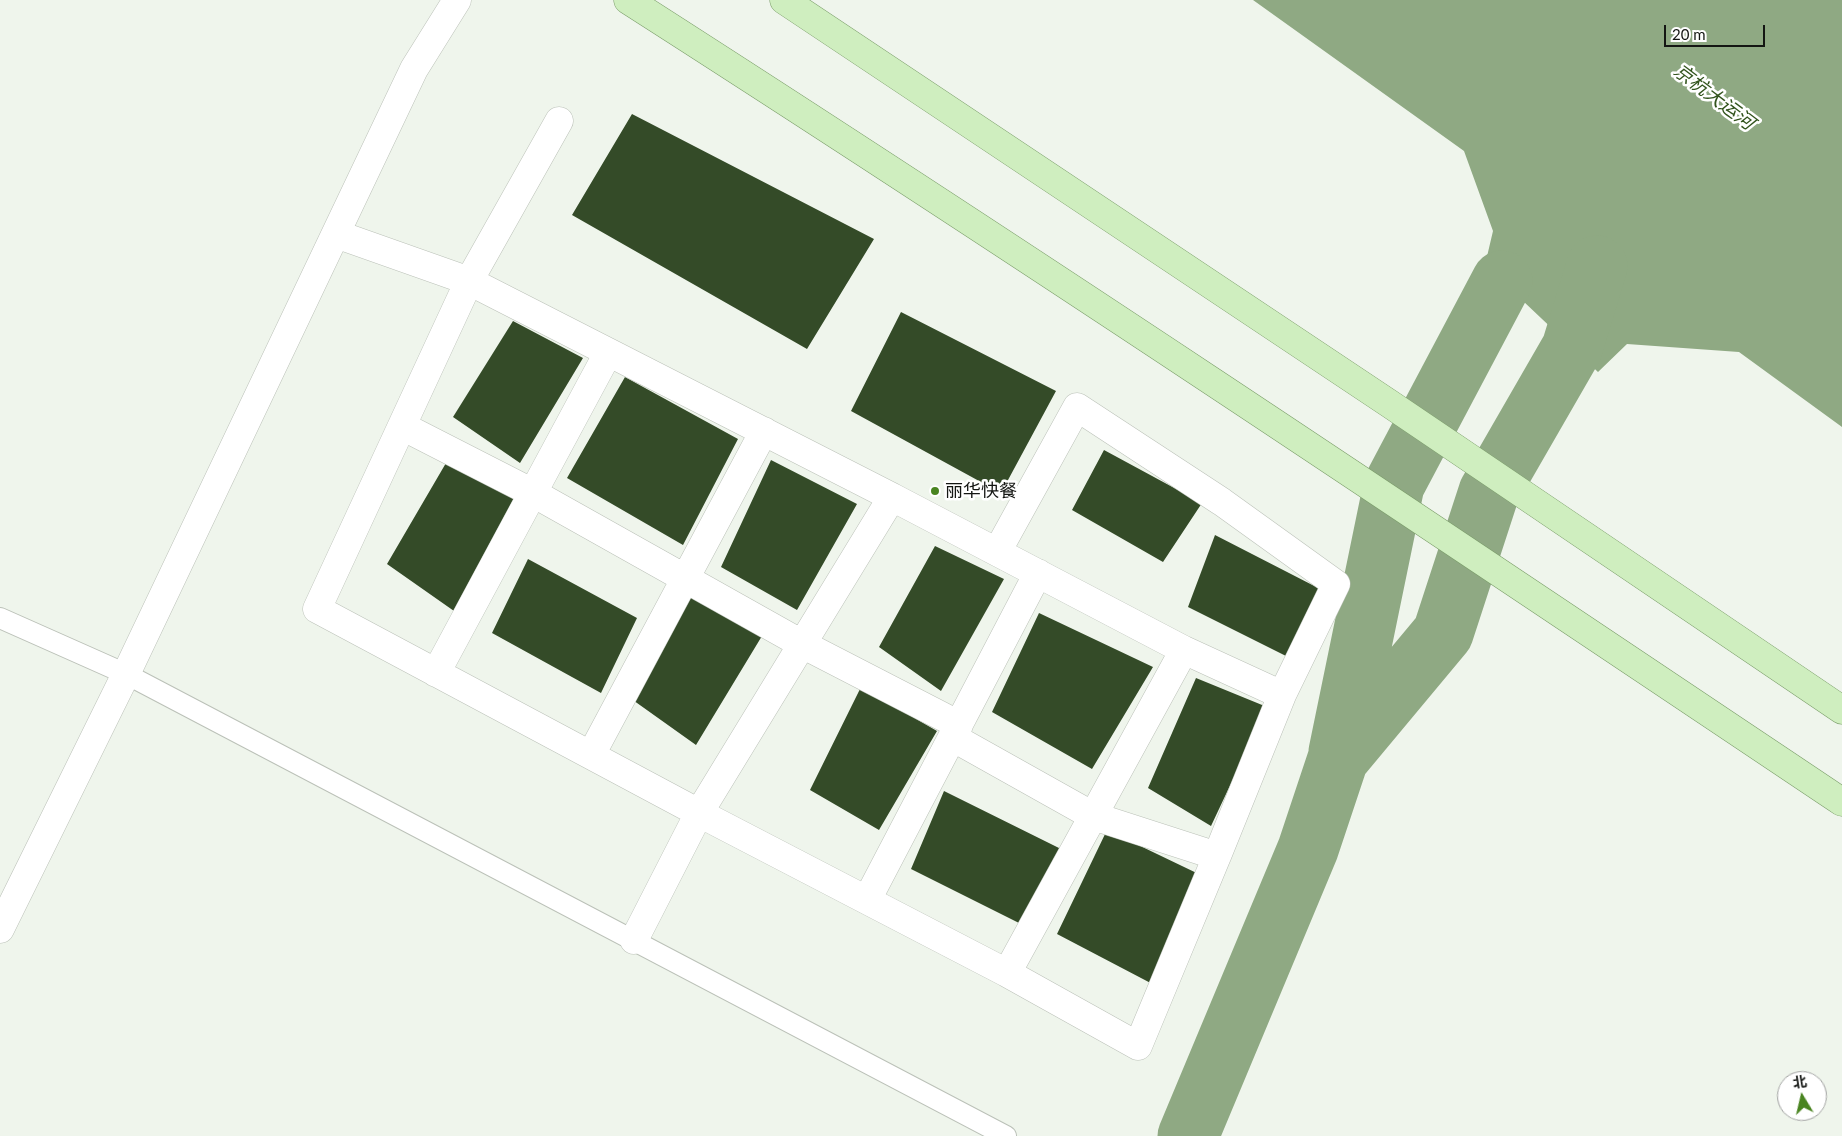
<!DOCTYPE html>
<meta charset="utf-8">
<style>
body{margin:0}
#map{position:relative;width:1842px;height:1136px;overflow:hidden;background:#eff5ec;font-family:Lato,"Noto Sans SC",sans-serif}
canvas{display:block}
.north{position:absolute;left:1777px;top:1071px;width:50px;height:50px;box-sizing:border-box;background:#fff;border:1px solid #a1a2a1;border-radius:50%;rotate:351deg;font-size:14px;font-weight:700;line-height:20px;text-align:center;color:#141613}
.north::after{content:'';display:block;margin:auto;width:18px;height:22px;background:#498420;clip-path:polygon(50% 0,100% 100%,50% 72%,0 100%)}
.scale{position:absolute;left:1664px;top:25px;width:101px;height:22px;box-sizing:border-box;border:2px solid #141613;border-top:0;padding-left:6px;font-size:15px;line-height:18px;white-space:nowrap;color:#141613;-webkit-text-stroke:4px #fff;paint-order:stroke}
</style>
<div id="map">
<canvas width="1842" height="1136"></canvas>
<div class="north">北</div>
<div class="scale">20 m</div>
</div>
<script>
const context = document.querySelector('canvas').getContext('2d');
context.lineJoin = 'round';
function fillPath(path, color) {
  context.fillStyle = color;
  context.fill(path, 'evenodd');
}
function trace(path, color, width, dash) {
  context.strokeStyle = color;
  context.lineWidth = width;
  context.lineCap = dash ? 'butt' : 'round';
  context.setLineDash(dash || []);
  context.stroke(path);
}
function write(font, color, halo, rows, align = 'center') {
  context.font = font + ' Lato,"Noto Sans SC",sans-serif';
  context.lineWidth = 5;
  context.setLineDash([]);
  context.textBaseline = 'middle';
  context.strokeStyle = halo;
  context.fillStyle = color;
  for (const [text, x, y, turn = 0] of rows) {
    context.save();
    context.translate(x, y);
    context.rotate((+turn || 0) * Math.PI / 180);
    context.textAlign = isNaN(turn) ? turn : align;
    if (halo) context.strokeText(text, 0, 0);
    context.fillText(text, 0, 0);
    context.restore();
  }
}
fillPath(new Path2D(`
 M1253,0H1842V427L1739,352L1627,344L1598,372L1485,265L1493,231L1464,151Z`), '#8fa983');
trace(new Path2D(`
 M1339,752L1394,485L1502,281
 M1188,1136L1308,849L1338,759L1443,633L1489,492L1572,348L1597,266`), '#8fa983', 61);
fillPath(new Path2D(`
 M632,114L874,239L807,349L572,215Z
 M901,312L1056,391L1001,493L851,411Z
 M513,321L583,358L520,463L453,417Z
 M625,377L738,439L683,545L567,478Z
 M1104,450L1202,503L1163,562L1072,510Z
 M771,460L857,504L797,610L721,567Z
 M446,463L521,502L454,611L387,564Z
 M1215,535L1326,592L1288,657L1188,607Z
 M935,546L1004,579L941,691L879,647Z
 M528,559L637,618L601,693L492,633Z
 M689,594L765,631L696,745L630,698Z
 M1039,613L1153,667L1092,769L992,712Z
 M1196,678L1267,707L1211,826L1148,788Z
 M861,687L937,731L879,830L810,790Z
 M944,791L1061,849L1019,923L911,869Z
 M1107,830L1207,878L1162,989L1057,934Z`), '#344b28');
const lane = new Path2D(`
 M0,618L126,674L1006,1136`);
const street = new Path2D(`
 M559,121L469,281L892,497L699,813L1007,973L1184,650L892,497
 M336,234L469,281L317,609L699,813L634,940
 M402,426L533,493L802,644L959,725
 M997,552L1077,407L1222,502L1336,584L1282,695
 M1184,650L1282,695L1217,856
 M436,673L608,353
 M952,737L1093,816L1217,856L1138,1046L1007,973
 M591,755L764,431
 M867,900L1038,573
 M0,929L126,674L414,69L457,0`);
const primary = new Path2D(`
 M628,0C1037,262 1439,532 1842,802
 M784,0L1390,404L1842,710`);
trace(lane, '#bbc1b8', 22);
trace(street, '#bbc1b8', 29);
trace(primary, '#799b68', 29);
trace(lane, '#fff', 20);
trace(street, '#fff', 28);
trace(primary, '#cfeebf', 28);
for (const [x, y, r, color] of [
 [935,491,5,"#498420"]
]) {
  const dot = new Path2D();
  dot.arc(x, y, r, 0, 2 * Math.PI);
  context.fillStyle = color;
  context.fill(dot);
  trace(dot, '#fff', 2);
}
write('18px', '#141613', '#fff', [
 ["丽华快餐",945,491]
], 'left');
write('italic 19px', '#32541d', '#fff', [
 ["京杭大运河",1714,97,37]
]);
</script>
